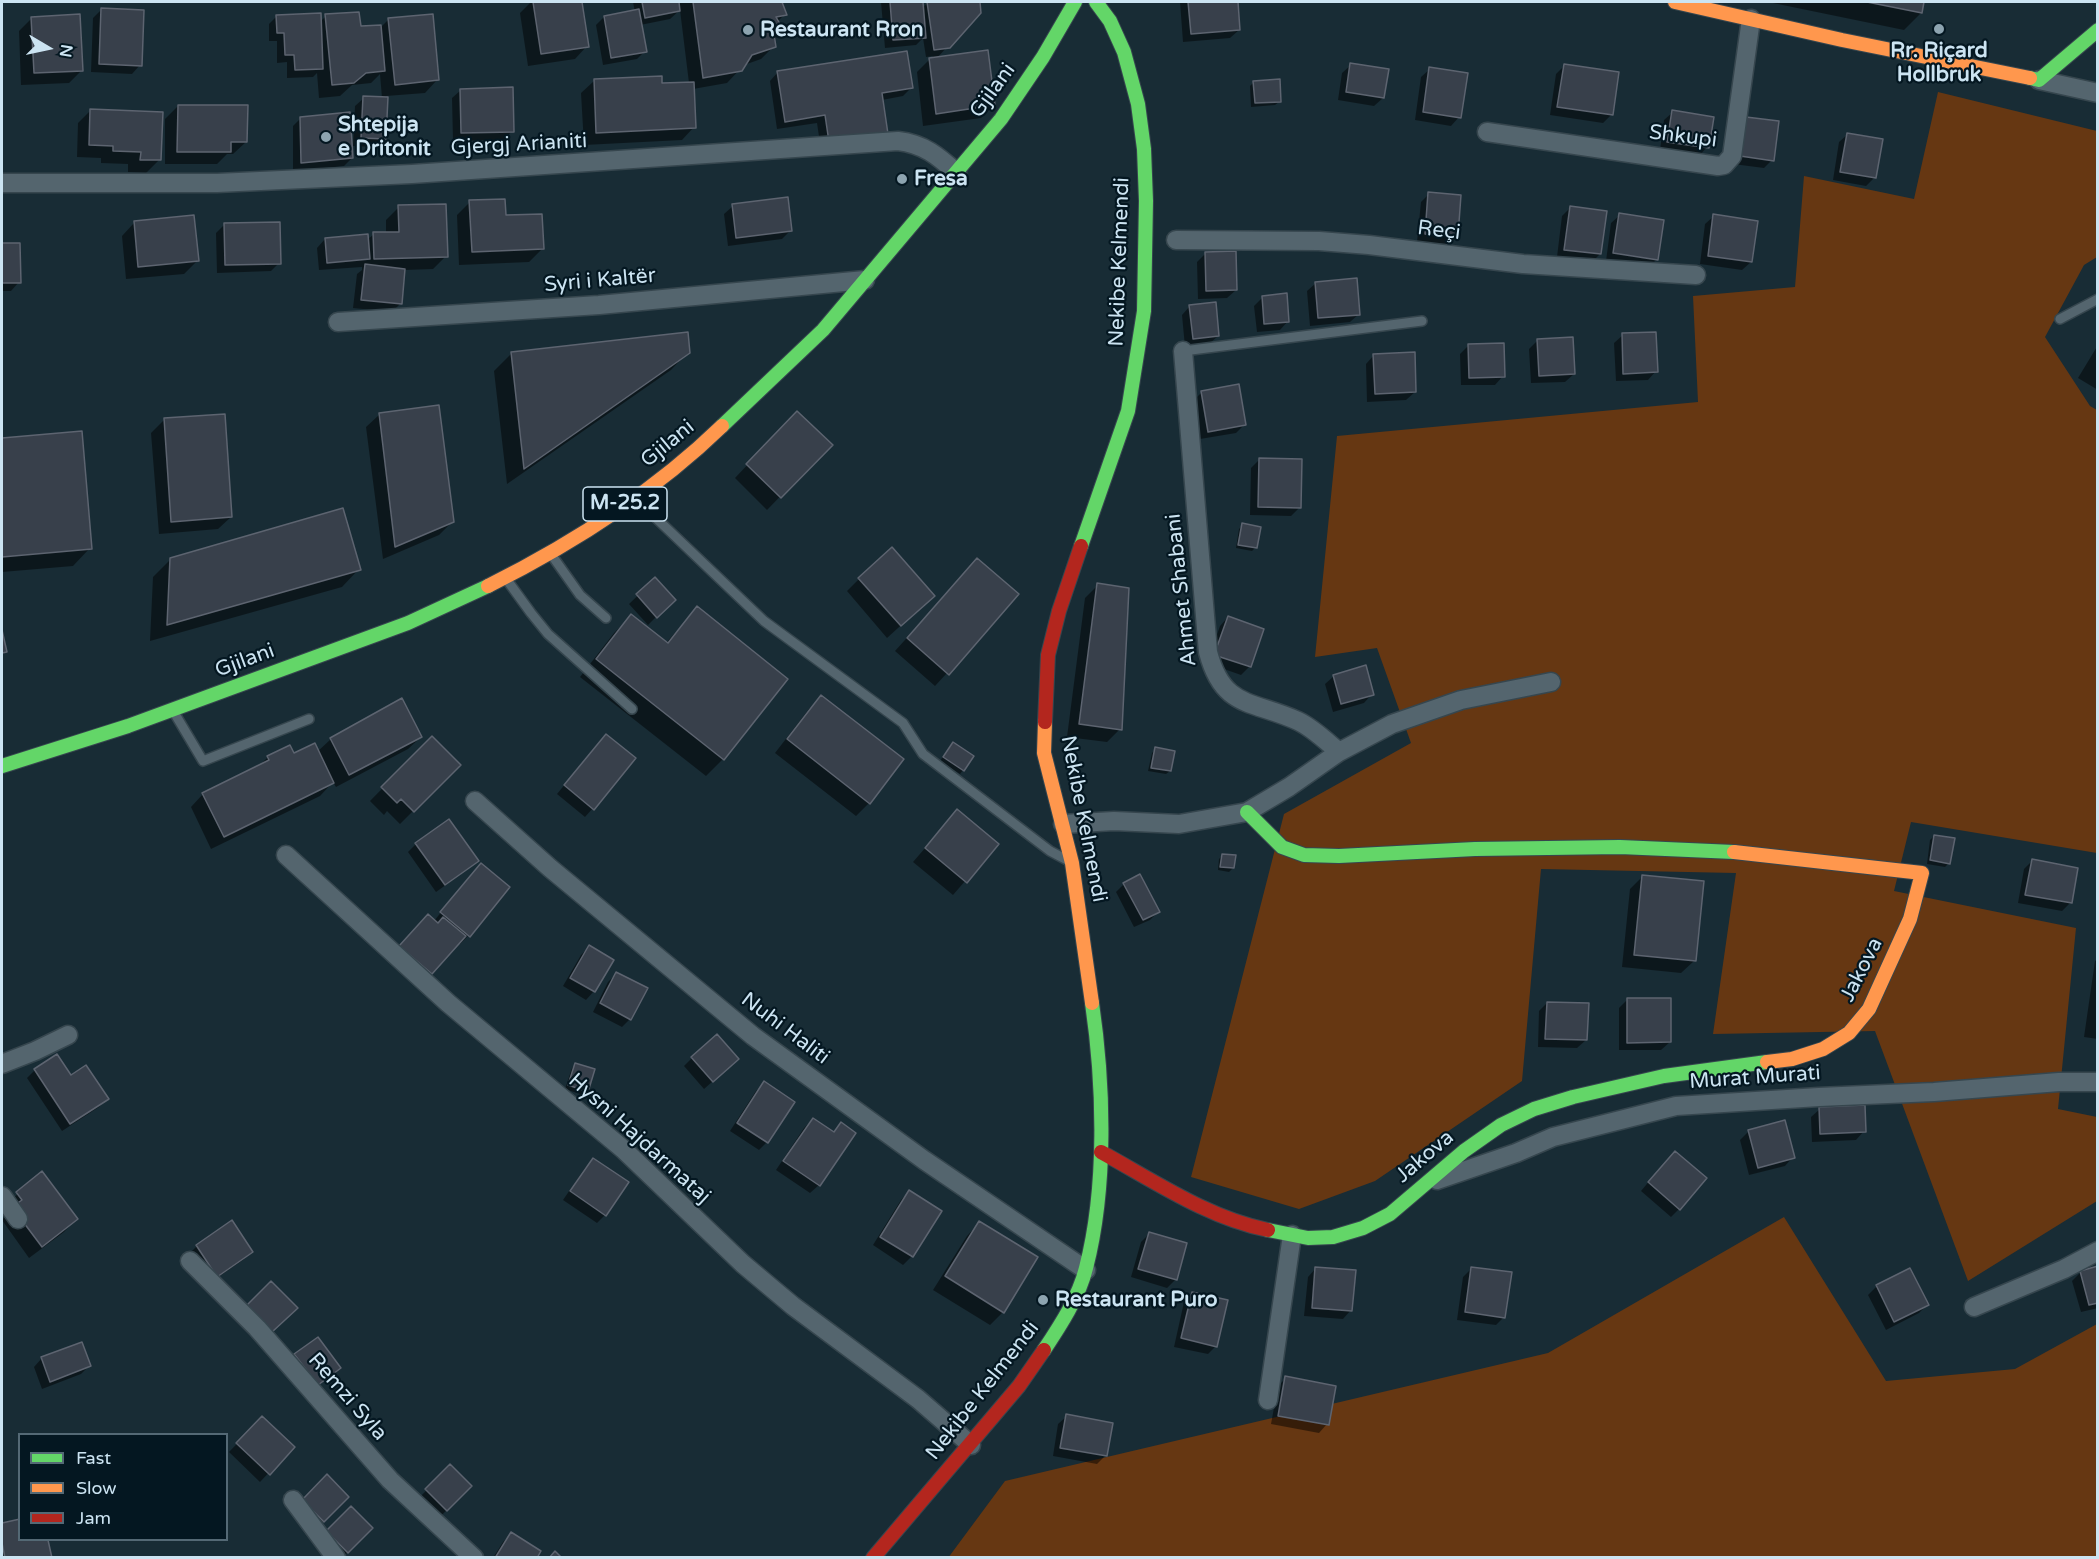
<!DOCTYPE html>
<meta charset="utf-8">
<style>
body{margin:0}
#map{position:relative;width:2099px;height:1559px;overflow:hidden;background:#182c35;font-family:"Varela Round",sans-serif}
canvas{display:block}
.frame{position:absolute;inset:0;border:3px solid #cce4f2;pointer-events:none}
.legend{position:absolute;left:18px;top:1433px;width:210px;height:108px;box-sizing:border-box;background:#041721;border:2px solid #546975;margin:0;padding:8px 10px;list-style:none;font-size:18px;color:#cce4f2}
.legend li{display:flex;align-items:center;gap:12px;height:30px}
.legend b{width:30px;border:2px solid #546975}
.north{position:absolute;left:18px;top:18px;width:60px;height:60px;-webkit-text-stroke:4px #041721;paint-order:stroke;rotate:99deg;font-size:16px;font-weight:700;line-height:24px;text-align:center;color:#cce4f2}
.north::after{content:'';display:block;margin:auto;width:21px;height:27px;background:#cce4f2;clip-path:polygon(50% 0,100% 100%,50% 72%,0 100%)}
</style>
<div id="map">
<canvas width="2099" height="1559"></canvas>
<div class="frame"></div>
<ul class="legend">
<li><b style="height:8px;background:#63d668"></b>Fast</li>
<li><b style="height:8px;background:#ff974d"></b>Slow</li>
<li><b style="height:8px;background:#b3261e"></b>Jam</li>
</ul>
<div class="north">N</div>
</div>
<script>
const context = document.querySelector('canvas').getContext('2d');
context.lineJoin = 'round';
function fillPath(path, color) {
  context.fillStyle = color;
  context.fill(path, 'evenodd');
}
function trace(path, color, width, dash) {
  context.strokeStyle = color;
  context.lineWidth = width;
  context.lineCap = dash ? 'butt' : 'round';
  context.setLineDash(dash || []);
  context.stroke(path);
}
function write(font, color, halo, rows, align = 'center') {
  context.font = font + ' "Varela Round",sans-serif';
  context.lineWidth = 4.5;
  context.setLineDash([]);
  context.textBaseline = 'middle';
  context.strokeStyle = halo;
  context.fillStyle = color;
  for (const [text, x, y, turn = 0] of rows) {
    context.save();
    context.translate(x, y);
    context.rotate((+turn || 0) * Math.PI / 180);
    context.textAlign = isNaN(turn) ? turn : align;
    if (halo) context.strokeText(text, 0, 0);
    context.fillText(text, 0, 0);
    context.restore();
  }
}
fillPath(new Path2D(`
 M1938,92L2097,131V257L2084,265L2045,337L2090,406L2097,410V853L1911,822L1894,891L2076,928L2058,1109L2097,1117V1201L1968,1281L1875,1031L1713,1034L1736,873L1541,869L1522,1081L1375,1181L1299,1209L1191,1177L1284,814L1411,743L1377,648L1315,657L1337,436L1698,402L1693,296L1795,287L1804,176L1914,199Z
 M1784,1217L1886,1381L2015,1369L2097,1324V1557L948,1558L1005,1481L1548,1353Z`), '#663712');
fillPath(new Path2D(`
 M531,2H581L587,46L575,59L528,66L520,13Z
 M633,2H781L785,14L777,22L783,31L774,40V46L761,59L744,65L727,83L693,89L694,127L682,140L584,145L581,93L594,81L661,85L689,83L680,10L670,19L640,25L645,51L637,59L603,65L596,25L604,17L635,12Z
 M881,2H921L922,8L929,2H978L979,12L937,58L994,105L981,118L923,126L917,72L933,56L926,57L923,38L916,45L885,48Z
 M1180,2H1236L1239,30L1230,38L1183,42Z
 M1768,2H1923L1921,13L1904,30Z
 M102,9L140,65L132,74L91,72L93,18Z
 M277,16L320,22L326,16L359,28H380L389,19L437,80L425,93L386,96L385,139L377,147L353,146L355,106L364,98H382L380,74L371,83L352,85L340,96L319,98L317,73L313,77L287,78V62L277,63V41H269V24Z
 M32,18L82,70L69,83L21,85L19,31Z
 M1351,65L1383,98L1374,106L1338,100L1342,73Z
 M1565,65L1612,114L1603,123L1550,115L1556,74Z
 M1430,69L1459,117L1451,126L1415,120L1421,77Z
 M778,72L911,88L903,96L882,100L821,150L817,123L777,129L770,81Z
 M1254,82L1279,102L1275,105L1251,107L1250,86Z
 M461,90L512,131L504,140L453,141L452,98Z
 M178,106L246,142L233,154H227L217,164H165V119Z
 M91,110L159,160L146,173L128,172V164L101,163V158L77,157L78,123Z
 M1673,112L1707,147L1699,156L1660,150L1664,120Z
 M301,118L352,158L344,166L293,171V126Z
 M1738,127L1772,160L1764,168L1733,164Z
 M1848,134L1875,177L1866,186L1833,180L1839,142Z
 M1429,194L1456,236L1448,244L1417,242L1421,202Z
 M470,202L504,217L542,249L529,262L459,265L457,215Z
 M733,206L790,231L782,239L728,246L724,214Z
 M399,207L446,256L433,269L404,270L400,304L392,312L353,308L357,274L362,270V267L319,270L317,248L325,239L367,240L374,234L386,233V220Z
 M1570,208L1600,254L1592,262L1557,257L1562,216Z
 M1620,215L1657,259L1648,268L1606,261L1611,223Z
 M1714,216L1751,262L1742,270L1700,264L1705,224Z
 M134,223L197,261L184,274L126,279L122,236Z
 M225,224L279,263L271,271L217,273L216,233Z
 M2,244H19V282L11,291H2Z
 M1206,253L1236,290L1227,298L1198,299L1197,262Z
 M1316,283L1359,314L1350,322L1310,326L1307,291Z
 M1263,297L1288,321L1280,330L1257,332L1254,306Z
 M1190,306L1218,336L1209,344L1185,347L1182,315Z
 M1623,335L1656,371L1648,380L1616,381L1614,343Z
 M1538,340L1574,374L1565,382L1531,383L1529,349Z
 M1469,345L1503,376L1495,385H1461L1460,354Z
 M2098,345V390L2078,378Z
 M688,352L671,370L507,484L494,371L512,353Z
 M1374,355L1415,392L1406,400L1367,402L1366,364Z
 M1202,392L1244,425L1236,433L1200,439L1193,401Z
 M379,415L452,522L439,535L383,559L366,427Z
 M164,420L231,517L218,529L159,534L151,433Z
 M784,426L830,445L767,510L735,478Z
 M81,433L90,548L73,566L2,572V439Z
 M1259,460L1300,507L1291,516L1250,515L1251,468Z
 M1243,525L1256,547L1252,551L1236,548L1239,529Z
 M170,560L359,569L342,587L150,641L153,577Z
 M977,560L947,673L935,686L895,651Z
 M655,579L665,608L648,625L629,604Z
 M859,579L920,608L887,638L847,591Z
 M1098,585L1120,729L1107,742L1067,737L1085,598Z
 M697,608L723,759L706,776L580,677L614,633L631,616L666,643Z
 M1228,617L1262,630L1249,667L1241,675L1207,663L1220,626Z
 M1334,676L1372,694L1364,703L1333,712L1325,684Z
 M821,697L869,803L856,816L775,753L809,709Z
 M421,737L408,749L336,787L333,782L320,796L211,849L191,807L203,794L258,767L268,757L317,752L331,739Z
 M432,738L459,765L400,824L387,811L384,815L370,801Z
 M598,744L593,808L585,817L557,794Z
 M950,747L963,770L960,774L940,761Z
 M1156,749L1170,771L1166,774L1148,771L1152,753Z
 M957,811L997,844L953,895L913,862Z
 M1934,836L1949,863L1945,867L1927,864L1930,840Z
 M416,844L477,861L468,869L436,892L408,852Z
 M1223,855L1233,868L1229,872L1218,870L1219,859Z
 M2032,861L2071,902L2062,911L2018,903L2024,869Z
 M473,873L468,936L460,944L458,942L423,982L392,955L419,924L434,921Z
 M1643,876L1694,961L1681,973L1622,967L1630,889Z
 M1124,884L1158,912L1150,920L1134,927L1116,892Z
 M589,947L594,991L586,1000L563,986L581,955Z
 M2098,959V1039L2084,1037L2095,961Z
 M617,973L630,1019L622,1027L593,1012L608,982Z
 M1627,1000L1670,1042L1661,1050H1619V1008Z
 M1547,1003L1586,1040L1577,1048L1538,1047L1539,1011Z
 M692,1058L729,1067L704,1089L684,1066Z
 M575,1065L586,1091L583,1095L565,1089L572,1068Z
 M35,1070L70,1077L107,1099L99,1107L62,1131L27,1078Z
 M764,1083L767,1142L759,1150L730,1131L756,1091Z
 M1820,1109L1864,1131L1856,1140L1812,1142L1811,1117Z
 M813,1119L833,1133L841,1124L819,1185L810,1193L776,1170L804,1128Z
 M1749,1131L1793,1157L1785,1166L1749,1175L1740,1140Z
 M593,1160L605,1215L597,1223L563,1200L585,1168Z
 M1666,1161L1679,1209L1671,1217L1641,1191Z
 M42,1173L76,1219L64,1232L29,1258L2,1220L9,1212L4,1206Z
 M909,1191L940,1211L912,1256L903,1265L873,1245L901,1200Z
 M979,1223L1003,1312L990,1325L933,1290L967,1236Z
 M1149,1234L1176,1279L1167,1288L1131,1277L1141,1242Z
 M197,1246L252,1252L243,1260L208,1284L189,1254Z
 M1316,1268L1351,1310L1343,1319L1304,1316L1308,1277Z
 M1472,1268L1504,1317L1496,1325L1457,1320L1463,1277Z
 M2098,1268V1308L2081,1312L2072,1281L2080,1273Z
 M1910,1270L1927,1305L1919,1313L1886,1330L1868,1295L1877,1286Z
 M1192,1294L1216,1346L1208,1354L1174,1347L1184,1302Z
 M295,1355L339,1368L309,1393L287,1363Z
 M42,1358L89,1366L81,1374L42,1389L34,1367Z
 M1286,1378L1327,1424L1319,1433L1271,1424L1278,1386Z
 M1067,1416L1105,1456L1097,1464L1053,1456L1058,1424Z
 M262,1418L293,1447L260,1482L229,1452Z
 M450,1466L470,1486L438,1519L418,1499Z
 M347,1497L315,1529L295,1509Z
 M351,1508L371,1528L342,1558L319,1540Z
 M20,1520V1540H47L50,1558H2V1524Z
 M511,1534L535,1558H493L503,1542Z`), '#0007');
const building = new Path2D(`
 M533,2H582L589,47L541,54Z
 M642,2H679L680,11L645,18Z
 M693,2H782L787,15L776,17L784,31L774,34L776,47L752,55L742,71L703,78Z
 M890,2H923L926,38L893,40Z
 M927,2H980L981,13L950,48L934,50Z
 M1188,2H1238L1240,30L1191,34Z
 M1867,2H1924L1922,13Z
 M101,8L144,10L142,66L99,64Z
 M639,9L647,52L611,58L604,16Z
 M359,12L361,26L381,25L385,71L366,73L354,83L332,85L325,14Z
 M321,13L323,69L295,70L294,55H285L284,33H277L276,15Z
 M80,14L83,71L34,73L31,17Z
 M433,14L439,80L395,85L388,18Z
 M988,50L995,105L936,114L929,58Z
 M907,51L913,88L882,93L888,134L829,142L825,115L785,122L777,71Z
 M1350,63L1389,69L1384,98L1346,92Z
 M1564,64L1619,72L1613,115L1557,107Z
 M1429,67L1468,73L1461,118L1423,112Z
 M662,76V83L694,82L696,128L596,133L594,79Z
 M1280,79L1281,102L1255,103L1253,81Z
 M513,87L514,132L461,133L460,89Z
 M363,96L388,97L386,139L361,138Z
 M178,105H248L247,142H231V152H177Z
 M90,109L163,112L161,160H140L141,152L113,151V146L89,145Z
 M1672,110L1714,117L1709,148L1667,142Z
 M350,112L353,158L301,163L300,117Z
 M1746,117L1779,121L1774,161L1740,156Z
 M1847,133L1883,139L1876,178L1840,172Z
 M1428,192L1461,195L1458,236L1425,234Z
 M788,197L792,231L736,238L732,204Z
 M505,199L506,215L542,214L544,249L472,252L469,200Z
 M446,204L448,257L374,259L373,232H399L398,205Z
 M1570,206L1607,211L1601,254L1564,250Z
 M1619,213L1664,220L1658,260L1613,253Z
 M1713,214L1758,221L1752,262L1708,256Z
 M194,215L199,261L138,267L134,221Z
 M280,222L281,264L225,265L224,223Z
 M368,234L370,259L327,263L325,238Z
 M2,243H20L21,283H2Z
 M1236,251L1237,290L1206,291L1205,252Z
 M365,264L405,269L402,304L361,300Z
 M1357,278L1360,315L1318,318L1315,282Z
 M1287,293L1289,322L1264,324L1262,296Z
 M1216,302L1219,336L1193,339L1189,305Z
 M688,332L690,353L524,469L511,352Z
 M1656,332L1658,372L1623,374L1622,333Z
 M1573,337L1575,374L1539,376L1537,339Z
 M1504,343L1505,377L1469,378L1468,344Z
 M1415,352L1416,392L1375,394L1373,354Z
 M1239,384L1246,425L1208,432L1201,391Z
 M439,405L454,522L395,547L379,413Z
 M797,411L833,445L781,498L746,464Z
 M225,414L232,517L171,522L164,418Z
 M82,431L92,549L2,557V438Z
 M1259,458L1302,459L1301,508L1258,507Z
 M343,508L361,570L167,625L170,558Z
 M1242,523L1261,527L1257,548L1238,545Z
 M892,547L935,596L901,626L858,578Z
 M977,558L1019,594L949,675L907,638Z
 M655,577L676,600L657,618L636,594Z
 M1097,583L1129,588L1122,730L1079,724Z
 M697,606L788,679L724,760L596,659L631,614L668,643Z
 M1228,616L1264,629L1251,667L1214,655Z
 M2,630L7,652L2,653Z
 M1366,665L1374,695L1341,704L1333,675Z
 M821,695L904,759L870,804L787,739Z
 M402,698L422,737L349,775L330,738Z
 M606,734L636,758L594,810L564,785Z
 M432,736L461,765L414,812L401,799L397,803L381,787Z
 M953,742L974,756L964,771L943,757Z
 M315,743L334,783L224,837L202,793L269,760L267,756L290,745L294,753Z
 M1155,747L1175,751L1171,771L1151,768Z
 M957,809L999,844L967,883L925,848Z
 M449,819L479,861L445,885L415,843Z
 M1934,835L1955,838L1950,864L1930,860Z
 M1222,854L1236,855L1234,868L1220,867Z
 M2032,859L2078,868L2072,903L2025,895Z
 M481,863L510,887L470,937L440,912Z
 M1140,874L1160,912L1143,920L1123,883Z
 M1642,875L1704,881L1696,961L1634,955Z
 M428,914L438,923L443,917L466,936L432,974L399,946Z
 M589,945L614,960L595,992L570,978Z
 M616,972L648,988L631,1020L600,1003Z
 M1627,998H1671V1042L1627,1043Z
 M1547,1002L1589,1003L1587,1040L1545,1039Z
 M717,1034L739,1059L713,1082L691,1057Z
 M57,1054L71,1075L86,1065L109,1099L70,1124L34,1069Z
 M575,1063L595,1069L588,1092L568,1085Z
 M764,1081L795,1102L768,1143L737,1123Z
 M1865,1105L1866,1132L1820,1134L1819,1107Z
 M813,1118L834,1132L841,1122L856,1133L820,1186L783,1161Z
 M1785,1120L1795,1158L1758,1168L1748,1130Z
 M1675,1151L1707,1178L1680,1210L1648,1182Z
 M593,1158L629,1182L606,1216L570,1191Z
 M42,1171L78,1219L42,1247L12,1207L22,1200L16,1192Z
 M909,1190L942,1211L913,1257L880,1237Z
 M232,1220L253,1252L217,1277L196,1245Z
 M979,1221L1038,1257L1004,1313L945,1276Z
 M1149,1232L1187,1243L1177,1280L1138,1269Z
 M2098,1266V1303L2089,1305L2080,1271Z
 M1315,1267L1356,1270L1352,1311L1312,1308Z
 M1471,1267L1512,1272L1505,1318L1465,1312Z
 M1910,1268L1929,1305L1894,1322L1876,1285Z
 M271,1281L298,1308L272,1332L246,1306Z
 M1192,1292L1228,1300L1217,1347L1181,1338Z
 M318,1337L341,1368L318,1385L294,1354Z
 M82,1342L91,1366L50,1382L41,1357Z
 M1285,1376L1336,1386L1329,1425L1278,1416Z
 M1066,1414L1113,1423L1107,1456L1060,1448Z
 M262,1416L295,1447L270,1475L236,1443Z
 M450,1464L472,1486L447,1511L425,1489Z
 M327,1474L349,1497L324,1522L302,1500Z
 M351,1506L373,1528L348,1553L326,1531Z
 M20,1519V1540H48L52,1558H5L2,1543V1523Z
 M511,1532L541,1551L537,1558H495Z
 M555,1551L562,1558H549Z`);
fillPath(building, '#38404b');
trace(building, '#5d6470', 1.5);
const lane = new Path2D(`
 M2060,319L2098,299
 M1183,351L1422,321
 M636,499L764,621L903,723L923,754L1050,851L1067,860
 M553,557L580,595L606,618
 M507,580L531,613L548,634L632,709
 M175,714L203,761L309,719`);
const street = new Path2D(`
 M2039,80L2098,93
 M1487,132L1718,166L1724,165L1732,156L1751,19
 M2,183H217L412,174L898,141C924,144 938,156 957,173
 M1176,240L1319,241L1369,245L1523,264L1696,275
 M338,322L599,305L865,280
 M1183,351L1208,652C1223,709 1252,700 1298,721C1313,728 1326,741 1339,752
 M475,801L550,868L753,1036L924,1160L1086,1270
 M1063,824L1114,821L1179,824L1247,812L1289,787L1339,752L1392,724L1461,700L1551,682
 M286,855L448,1003L623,1149L743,1264L793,1306L918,1399L971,1445
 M2,1064L35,1051L68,1035
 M1437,1180L1516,1153L1553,1137L1676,1106L1819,1097L1934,1092L2059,1082H2098
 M2,1196L18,1219
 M190,1261L257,1328L390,1480L474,1558
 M1974,1307L2064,1269L2098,1251
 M1268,1400L1292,1235
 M293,1500L336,1558`);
const fast = new Path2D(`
 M2030,78L2039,80L2098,30
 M722,426L823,330L1001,119L1043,57L1075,2
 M1081,546L1128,411L1144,311L1146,201L1144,149L1138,104L1124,52L1110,21L1096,2
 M2,766L128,726L408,623L488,586
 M1247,812L1282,847L1304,855L1339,856L1475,849L1620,847L1734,852
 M1268,1230L1308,1238L1333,1237L1363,1228L1390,1214L1464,1151L1501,1125L1534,1109L1573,1097L1664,1076L1767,1062
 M1044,1350C1060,1326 1079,1297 1086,1268C1107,1187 1104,1085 1092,1003`);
const slow = new Path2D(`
 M1675,2L1842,40L2030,78
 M488,586C572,544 654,492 722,426
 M1045,722L1044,753L1072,863L1092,1003
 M1734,852L1922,873L1910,919L1869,1009L1849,1033L1823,1049L1792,1059L1767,1062`);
const jam = new Path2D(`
 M1045,722L1048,655L1059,611L1081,546
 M1101,1152C1154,1181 1208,1218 1268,1230
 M873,1558L1019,1386L1044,1350`);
trace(lane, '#36464e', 12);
trace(street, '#36464e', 21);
trace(fast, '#36464e', 16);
trace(slow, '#36464e', 16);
trace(jam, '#36464e', 16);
trace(lane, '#54656e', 9);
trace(street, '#54656e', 18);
trace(fast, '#63d668', 14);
trace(slow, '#ff974d', 14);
trace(jam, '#b3261e', 14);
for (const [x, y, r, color] of [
 [1939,29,6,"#8da4b0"],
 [748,30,6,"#8da4b0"],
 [326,137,6,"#8da4b0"],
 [902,179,6,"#8da4b0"],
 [1043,1300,6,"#8da4b0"]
]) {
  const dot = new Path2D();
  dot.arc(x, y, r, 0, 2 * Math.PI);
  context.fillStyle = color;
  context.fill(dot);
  trace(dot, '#041721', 2);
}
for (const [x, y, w] of [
 [625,504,84]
]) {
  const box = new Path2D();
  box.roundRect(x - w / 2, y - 17, w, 34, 4.5);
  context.fillStyle = '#041721';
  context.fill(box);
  trace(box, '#cce4f2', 1.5);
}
write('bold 20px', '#cce4f2', null, [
 ["M-25.2",625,504]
]);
write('bold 21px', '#cce4f2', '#041721', [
 ["Restaurant Rron",760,30],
 ["Rr. Riçard",1939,51,"center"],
 ["Hollbruk",1939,75,"center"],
 ["Shtepija",338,125],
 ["e Dritonit",338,149],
 ["Fresa",914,179],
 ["Restaurant Puro",1055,1300]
], 'left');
write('21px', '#cce4f2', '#041721', [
 ["Gjilani",993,91,-54],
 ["Shkupi",1683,137,7],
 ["Gjergj Arianiti",519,145,-3],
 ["Reçi",1439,231,7],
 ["Nekibe Kelmendi",1120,262,-88],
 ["Syri i Kaltër",600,281,-5],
 ["Gjilani",668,444,-39],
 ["Ahmet Shabani",1182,590,-96],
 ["Gjilani",245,661,-20],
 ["Nekibe Kelmendi",1083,819,79],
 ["Jakova",1862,970,-63],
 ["Nuhi Haliti",785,1029,37],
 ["Murat Murati",1755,1078,-4],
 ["Hysni Hajdarmataj",639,1139,42],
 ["Jakova",1425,1157,-40],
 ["Nekibe Kelmendi",983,1391,-52],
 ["Remzi Syla",347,1397,49]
]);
</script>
